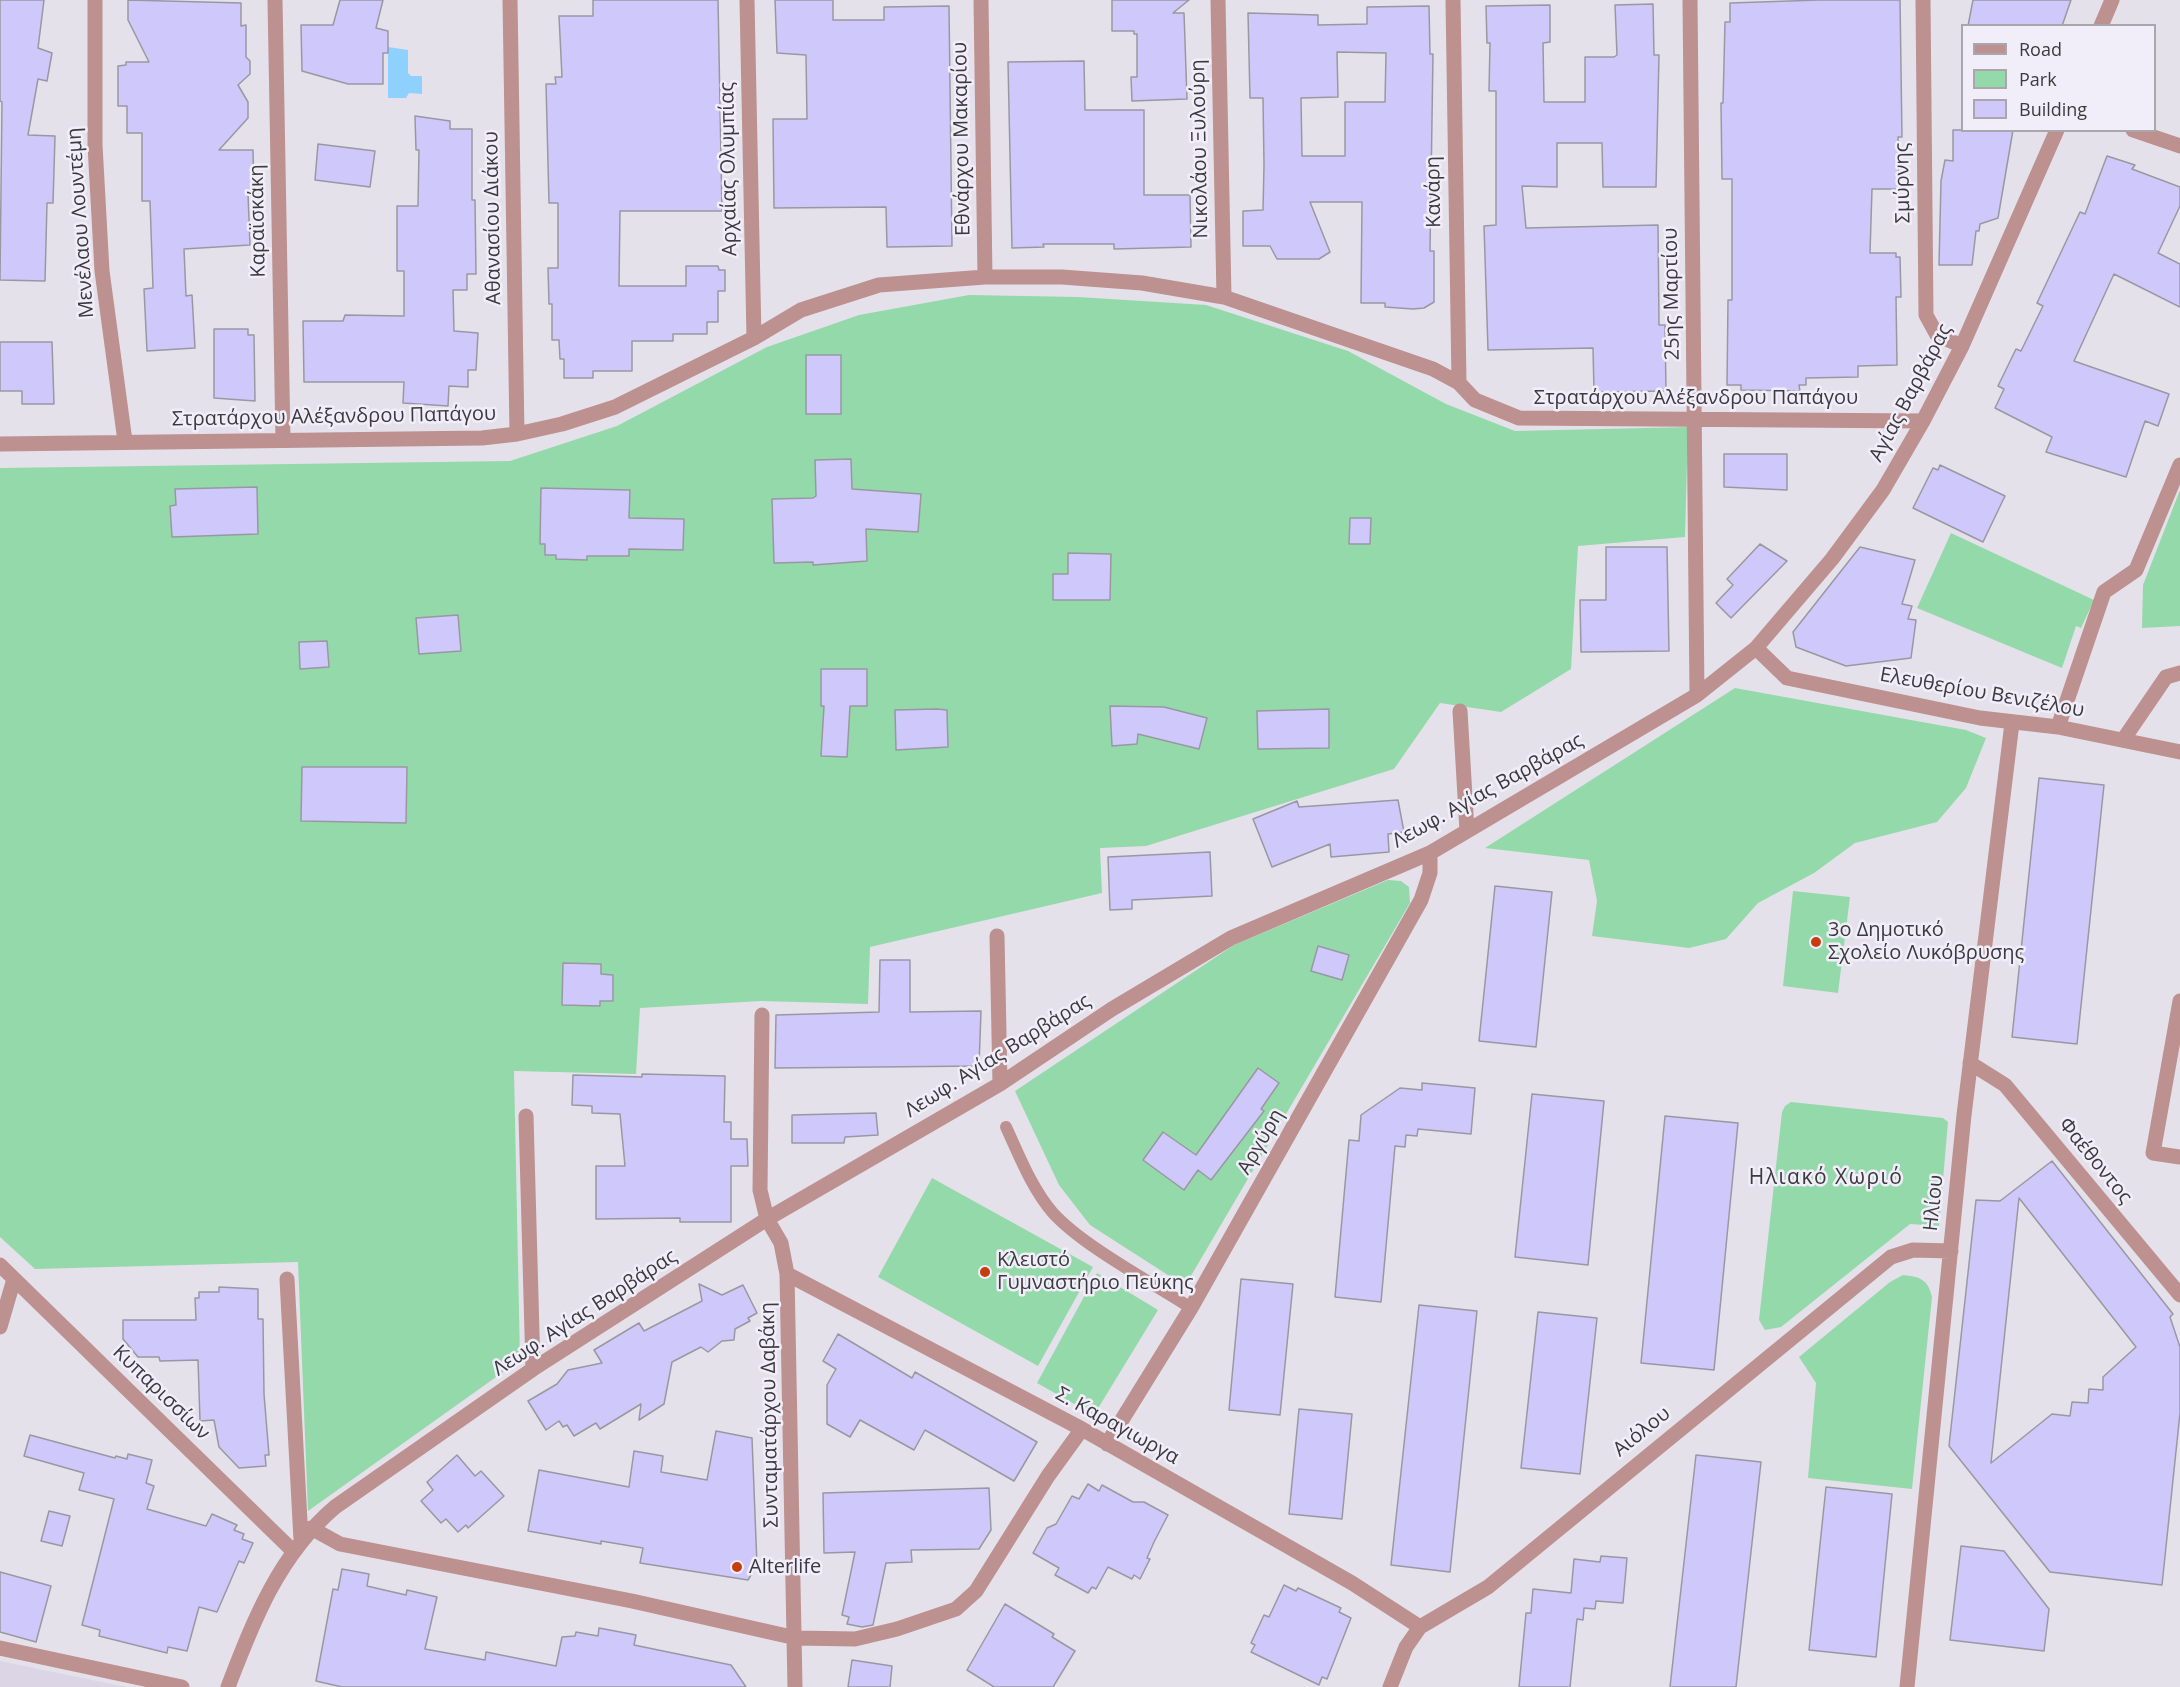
<!DOCTYPE html>
<html>
<head>
<meta charset="utf-8">
<style>
  body { margin:0 }
  #map { position:relative; width:2180px; height:1687px; overflow:hidden; background:#e5e1eb; font-family:"Open Sans",sans-serif }
  canvas { display:block }
  .legend { position:absolute; left:1961px; top:24px; width:195px; height:108px; box-sizing:border-box; background:#f2eef9; border:2px solid #a9a6ae; margin:0; padding:8px 10px; list-style:none; font-size:18px; color:#3b3a3e }
  .legend li { display:flex; align-items:center; gap:12px; height:30px }
  .legend b { width:30px; border:2px solid #a9a6ae }
</style>
</head>
<body>
<div id="map">
<canvas width="2180" height="1687"></canvas>
<ul class="legend">
<li><b style="height:8px;background:#bc918f"></b>Road</li>
<li><b style="height:16px;background:#94d9aa"></b>Park</li>
<li><b style="height:16px;background:#cfc8fb"></b>Building</li>
</ul>
</div>
<script>
const ctx = document.querySelector('canvas').getContext('2d');
ctx.lineJoin = 'round';
function fillPath(path, color) { ctx.fillStyle = color; ctx.fill(path, 'evenodd'); }
function strokePath(path, color, width, dash) { ctx.strokeStyle = color; ctx.lineWidth = width; ctx.lineCap = dash ? 'butt' : 'round'; ctx.setLineDash(dash || []); ctx.stroke(path); }
function write(font, color, halo, rows, align = 'center') {
  ctx.font = font + ' "Open Sans",sans-serif'; ctx.lineWidth = 5; ctx.setLineDash([]); ctx.textBaseline = 'middle'; ctx.strokeStyle = halo; ctx.fillStyle = color; for (const [text, x, y, turn = 0] of rows) {
    ctx.save(); ctx.translate(x, y); ctx.rotate((+turn || 0) * Math.PI / 180); ctx.textAlign = isNaN(turn) ? turn : align; if (halo) ctx.strokeText(text, 0, 0); ctx.fillText(text, 0, 0); ctx.restore();
  }
}
const built = new Path2D(`
  M0 1661 126 1687H0Z`);
const green = new Path2D(`
  M969 295 1078 297 1206 305 1348 351 1446 404 1515 431 1688 427 1685 537 1578 546 1571 669 1501 712 1440 703 1394 769 1146 846 1100 848 1102 893 870 947 868 1004 761 1001 640 1008 636 1074 514 1071 520 1360 308 1511 298 1262 35 1269 0 1237V468L510 461 617 426 767 347 859 315Z
  M2180 490V626L2142 628 2143 585Z
  M1951 533 2094 600 2081 628 2076 626 2062 668 1917 608Z
  M1735 688 1966 730 1986 738 1966 788 1937 822 1855 843 1814 873 1758 903 1726 939 1689 948 1592 936 1597 901 1589 860 1485 848Z
  M1388 880 1401 881 1409 887 1410 903 1185 1286 1090 1225 1059 1185 1015 1091 1234 945Z
  M1793 891 1850 897 1838 993 1783 986Z
  M1791 1102 1943 1118 1948 1122 1939 1226 1910 1224 1781 1327 1765 1330 1759 1320 1782 1112 1785 1106Z
  M932 1178 1093 1267 1038 1366 878 1277Z
  M1097 1273 1158 1310 1094 1415 1037 1383Z
  M1903 1275C1920 1277 1928 1279 1932 1297L1912 1489 1808 1478 1816 1383 1799 1357 1890 1282Z`);
const water = new Path2D(`
  M388 47 408 50V73L411 76H422V94L409 93 406 98H388Z`);
const building = new Path2D(`
  M0 0H44L38 48 52 53 47 81 38 79 28 135 55 136 53 203H47L45 281 0 280 2 102 0 101Z
  M128 0 241 3V26L246 25V57L250 61V74L238 85 248 102V118L219 150H253L254 194H248L250 245 184 249 186 296 192 295 195 348 147 351 144 289 153 288 150 201H142V133H127V106H118V66L126 65V62H149L128 20Z
  M340 0H383L376 28 388 31V53H383V84H348L302 71 301 25H333Z
  M593 0H718L722 211H620L619 286H686V266H718L719 270H725V291H718V322H707V334H673V341H632V371H593V378H564V359H560L559 340H552V304H549L548 268H558V203H549L546 84H556L555 77H562L559 16H593Z
  M775 0H833V20H884V7L949 6 952 246 887 247 886 207 774 208 773 119H807L806 55 777 53Z
  M1112 0H1189L1173 13H1184L1187 99 1132 101 1131 77H1137V34H1134V31H1112Z
  M1819 0H1900L1902 137H1898L1899 189H1872L1870 253H1896V257H1900L1901 297H1896L1897 365 1858 366V377L1806 378V385H1799L1800 391 1741 390V385H1727L1728 300H1732V179H1722L1721 103H1723L1725 22H1730V3Z
  M1973 0H2071L2062 26H1968Z
  M1653 4 1654 55H1659L1656 187H1603L1602 143H1557V187L1522 186 1526 228 1658 225 1659 325H1665L1666 391 1594 392 1593 348 1488 350 1484 226 1496 225V91H1489L1490 43H1487L1486 6 1550 5V42L1543 43 1544 102H1585V57H1614L1617 55 1615 5Z
  M1429 6 1430 54H1433L1430 251H1434V302L1424 308 1413 309 1385 307V303H1361L1362 202H1310L1330 252 1319 259H1277L1270 246H1243V211L1263 210 1264 165 1263 98H1250L1248 13 1318 15V25L1367 24V7ZM1337 52 1386 53 1385 102H1345V156H1302L1301 98 1338 97Z
  M1084 61 1085 110H1144V195H1190L1191 247 1114 249V244H1043L1044 247 1012 248 1008 62Z
  M415 116 450 121V129H472V200H475L476 274H467V290H453L454 331 478 333 476 370H468V387L449 386 448 406 403 403 404 382H304L303 321H343L345 315 404 316V271H397V206H418L419 150H416Z
  M1953 130H2013L1998 218 1980 224 1979 231H1976L1972 265H1939L1941 181 1945 160 1953 161Z
  M318 144 375 151 370 187 315 180Z
  M2107 156 2135 165 2132 169 2180 187V206L2158 253 2180 264V307L2114 274 2074 361 2169 394 2158 426 2145 421 2126 477 2046 452 2052 437 1995 408 2004 389 1998 386 2016 349 2021 351 2043 306 2037 303 2080 212 2085 214Z
  M214 329H248V335H254L255 401 214 398Z
  M0 342H52L54 404H22V391H0Z
  M806 355H841V414H806Z
  M1724 454H1787V490L1724 487Z
  M851 459 852 489 921 494 918 532 866 529 867 561 813 565V562L774 563 772 499 813 498 816 496 815 460Z
  M1940 465 2005 496 1983 542 1913 508 1933 468 1938 470Z
  M257 487 258 534 172 537 170 506 176 505 175 489Z
  M541 488 630 490 629 518 684 519 683 550 629 549V556H587V560L556 559V555H545V544H540Z
  M1350 518H1371L1370 544H1349Z
  M1760 544 1787 561 1731 618 1716 603 1733 585 1727 579Z
  M1606 547H1667L1669 651 1581 652 1580 600H1606Z
  M1860 547 1915 560 1902 604 1912 606 1908 619 1916 620 1911 658 1846 666 1796 647 1793 632Z
  M1068 553 1111 554 1110 600H1053V574H1068Z
  M458 615 461 651 419 654 416 618Z
  M327 641 329 667 300 669 299 642Z
  M821 669H867V706H850L847 757 821 756 824 706H821Z
  M1110 706 1164 707 1207 718 1199 749 1138 734 1137 744 1112 746Z
  M937 709 947 710 948 747 896 750 895 710Z
  M1329 709V748L1258 749 1257 711Z
  M302 767H407L406 823 301 821Z
  M2039 778 2104 785 2077 1044 2012 1037Z
  M1398 800 1404 832 1388 834 1389 852 1331 857 1330 844 1272 867 1253 819 1297 801 1299 807Z
  M1210 852 1212 896 1132 900V909L1110 910 1108 857Z
  M1495 886 1552 892 1536 1047 1479 1041Z
  M1318 946 1349 955 1342 980 1311 971Z
  M880 960H910V1012L981 1011 979 1066 775 1068 776 1015 879 1012Z
  M563 963 601 964V974L613 975V1001H600V1006L562 1005Z
  M1258 1068 1279 1083 1261 1109 1264 1111 1211 1180 1198 1170 1184 1190 1143 1160 1163 1132 1196 1155Z
  M642 1074 725 1076 724 1122H731V1139H747L748 1166H731V1222H680V1218L596 1219V1166H625L620 1114 592 1113V1106L572 1105 573 1075 642 1077Z
  M1422 1083 1475 1088 1471 1134 1418 1129 1417 1136 1406 1135 1405 1147 1395 1146 1381 1302 1335 1297 1349 1140 1359 1141 1361 1115 1400 1088 1422 1090Z
  M1532 1094 1604 1101 1588 1265 1515 1257Z
  M876 1113 878 1135 845 1137 844 1143H792V1115Z
  M1665 1116 1738 1123 1714 1370 1641 1363Z
  M2052 1161 2173 1314 2170 1317 2180 1347V1413L2162 1585 2050 1572 1949 1446 1976 1200 2000 1201ZM2019 1198 2136 1347 2103 1377V1390L2089 1389 2088 1403 2072 1402 2070 1416 2052 1414 1991 1463Z
  M1241 1279 1293 1284 1280 1415 1229 1410Z
  M699 1284 722 1295 743 1285 757 1313 748 1318 750 1321 735 1329 734 1340 722 1341 708 1352 701 1347 672 1362 664 1404 639 1420 641 1404 600 1429 596 1423 574 1436 567 1425 563 1427 559 1421 546 1430 528 1401 557 1384 568 1370 602 1363 594 1350 639 1323 644 1331 702 1301Z
  M219 1287 258 1289V1319H263L264 1394 269 1455H265L266 1466 239 1468 219 1447 214 1420 200 1421 198 1360 160 1361 159 1357H138L123 1339V1320H196L195 1298H199V1292H219Z
  M1419 1305 1477 1311 1450 1572 1391 1565Z
  M1538 1312 1597 1318 1580 1474 1521 1468Z
  M838 1334 912 1378 915 1372 1037 1442 1014 1481 925 1430 914 1450 860 1420 850 1437 827 1424V1385L836 1369 823 1361Z
  M1299 1409 1352 1414 1342 1519 1289 1514Z
  M716 1431 752 1438 757 1565 748 1580 640 1563 643 1548 601 1541V1544L528 1531 539 1470 629 1487 634 1451 663 1456 661 1472 707 1480Z
  M30 1435 115 1458 116 1456 127 1459 128 1454 152 1460 146 1483 154 1486 147 1509 206 1526 212 1514 237 1525 234 1530 244 1534 242 1539 253 1543 244 1563 239 1561 217 1612 199 1607 187 1651 168 1647 167 1653 99 1636 100 1630 82 1625 114 1499 79 1490 84 1473 24 1456Z
  M457 1455 475 1476 481 1471 504 1496 468 1528 466 1525 458 1532 446 1519 441 1523 421 1501 433 1490 427 1482Z
  M1696 1455 1761 1462 1736 1687H1670Z
  M1088 1484 1099 1491 1102 1485 1133 1502H1144L1168 1515 1154 1542 1147 1558 1150 1559 1140 1579 1134 1575 1132 1579 1108 1567 1096 1589 1092 1587 1088 1593 1055 1575 1059 1568 1033 1553 1047 1528 1056 1524 1072 1496 1079 1499Z
  M1826 1487 1892 1494 1876 1657 1809 1650Z
  M989 1488 991 1530 979 1549 911 1550 912 1562 886 1563 873 1625 862 1627 847 1624 849 1617 842 1615 855 1552 824 1553 823 1493Z
  M49 1511 70 1516 62 1546 41 1541Z
  M1961 1546 2004 1551 2049 1609 2044 1651 1950 1640Z
  M1601 1556 1627 1558 1623 1603 1596 1601 1595 1609 1584 1608 1583 1620 1577 1619 1570 1687H1519L1526 1613H1531L1533 1589 1571 1593 1574 1559 1600 1562Z
  M342 1569 369 1574 367 1586 406 1595 407 1590 437 1597 425 1649 485 1660 486 1652 556 1666 562 1637 575 1636 576 1632 598 1636 599 1628 636 1635 634 1645 731 1665 746 1687H342L316 1681 333 1589 338 1590Z
  M0 1572 51 1586 36 1642 0 1632Z
  M1284 1585 1296 1591 1298 1588 1341 1608 1339 1612 1351 1618 1327 1679 1322 1677 1319 1685 1251 1652 1255 1645 1251 1643 1264 1615 1269 1617Z
  M1005 1604 1054 1634 1052 1637 1075 1651 1053 1687H994L967 1670Z
  M852 1660 892 1666 890 1687H848Z`);
const lane = new Path2D(`
  M1006 1127C1019 1155 1032 1189 1053 1213 1083 1246 1151 1282 1191 1308`);
const street = new Path2D(`
  M95 0V145L102 271 125 441
  M275 0 283 440
  M510 0 517 434
  M747 0 754 338
  M981 0 985 277
  M1218 0 1224 297
  M1453 0 1459 383
  M1690 0 1697 695
  M1923 0 1926 315 1937 335 1962 346
  M2101 26 2112 0
  M2133 130 2180 146
  M0 444 482 438 517 434 562 424 615 407 754 338 801 310 879 285 985 277H1062L1142 283 1224 297 1433 369 1459 383 1475 400 1519 418 1923 421
  M1756 648 1787 678 1980 718 2058 727 2180 752
  M1460 711 1467 831
  M2058 727 2104 592 2136 570 2180 465
  M2123 740 2166 677 2180 673
  M997 936 1000 1084
  M2180 1001 2153 1153 2180 1157
  M762 1015 760 1190 767 1219 781 1243 787 1274 795 1687
  M1970 1063 2005 1085 2180 1295
  M526 1116 533 1369
  M0 1265 293 1551
  M787 1274 1082 1429 1352 1583 1420 1627
  M287 1279 301 1540
  M0 1327 14 1279
  M1107 1444 1191 1308 1421 900 1430 873V853
  M311 1528 340 1544 632 1601 796 1638 855 1639 897 1629 956 1609 976 1591 1048 1476 1082 1429
  M0 1648 182 1687
  M228 1687C254 1619 279 1555 335 1507L533 1369 767 1219 1000 1084 1112 1009 1231 938 1430 853 1697 695 1756 648 1832 559 1883 490 1923 421 1962 346 2057 130
  M1390 1687 1406 1647 1420 1627 1488 1587 1891 1257 1913 1250 1951 1251
  M1907 1687 1964 1115 2012 723`);
const markers = [
  [1816,942,6,"#c63e0f"],
  [985,1272,6,"#c63e0f"],
  [737,1567,6,"#c63e0f"]
];
const streetNames = [
  ["Εθνάρχου Μακαρίου",962,139,-91],
  ["Νικολάου Ξυλούρη",1200,149,-91],
  ["Αρχαίας Ολυμπίας",729,169,-91],
  ["Σμύρνης",1903,183,-91],
  ["Κανάρη",1434,192,-91],
  ["Αθανασίου Διάκου",493,218,-91],
  ["Καραϊσκάκη",258,221,-91],
  ["Μενέλαου Λουντέμη",81,223,-94],
  ["25ης Μαρτίου",1672,294,-91],
  ["Αγίας Βαρβάρας",1911,393,-62],
  ["Στρατάρχου Αλέξανδρου Παπάγου",1696,398],
  ["Στρατάρχου Αλέξανδρου Παπάγου",334,417,-1],
  ["Ελευθερίου Βενιζέλου",1982,693,10],
  ["Λεωφ. Αγίας Βαρβάρας",1488,791,-29],
  ["Λεωφ. Αγίας Βαρβάρας",998,1056,-32],
  ["Αργύρη",1261,1142,-60],
  ["Φαέθοντος",2095,1161,51],
  ["Ηλίου",1934,1203,-84],
  ["Λεωφ. Αγίας Βαρβάρας",585,1313,-33],
  ["Κυπαρισσίων",161,1393,44],
  ["Συνταματάρχου Δαβάκη",770,1415,-91],
  ["Σ. Καραγιωργα",1117,1426,29],
  ["Αιόλου",1642,1432,-39]
];
const poiNames = [
  ["3ο Δημοτικό",1828,930],
  ["Σχολείο Λυκόβρυσης",1828,953],
  ["Κλειστό",997,1260],
  ["Γυμναστήριο Πεύκης",997,1283],
  ["Alterlife",749,1567]
];
const neighbourhoodNames = [
  ["Ηλιακό Χωριό",1826,1178]
];
fillPath(built, '#dbd5e6');
fillPath(green, '#94d9aa');
fillPath(water, '#8ed1ff');
fillPath(building, '#cfc8fb');
strokePath(building, '#9998a2', 1.5);
strokePath(lane, '#bc918f', 12);
strokePath(street, '#bc918f', 15);
for (const [x, y, r, color] of markers) { const dot = new Path2D(); dot.arc(x, y, r, 0, 2 * Math.PI); ctx.fillStyle = color; ctx.fill(dot); strokePath(dot, '#f2eef9', 2); }
write('20px', '#3b3a3e', '#f2eef9', streetNames);
write('20px', '#3b3a3e', '#f2eef9', poiNames, 'left');
ctx.letterSpacing = '1.5px';
write('21px', '#3b3a3e', '#f2eef9', neighbourhoodNames);
ctx.letterSpacing = '0px';
</script>
</body>
</html>
